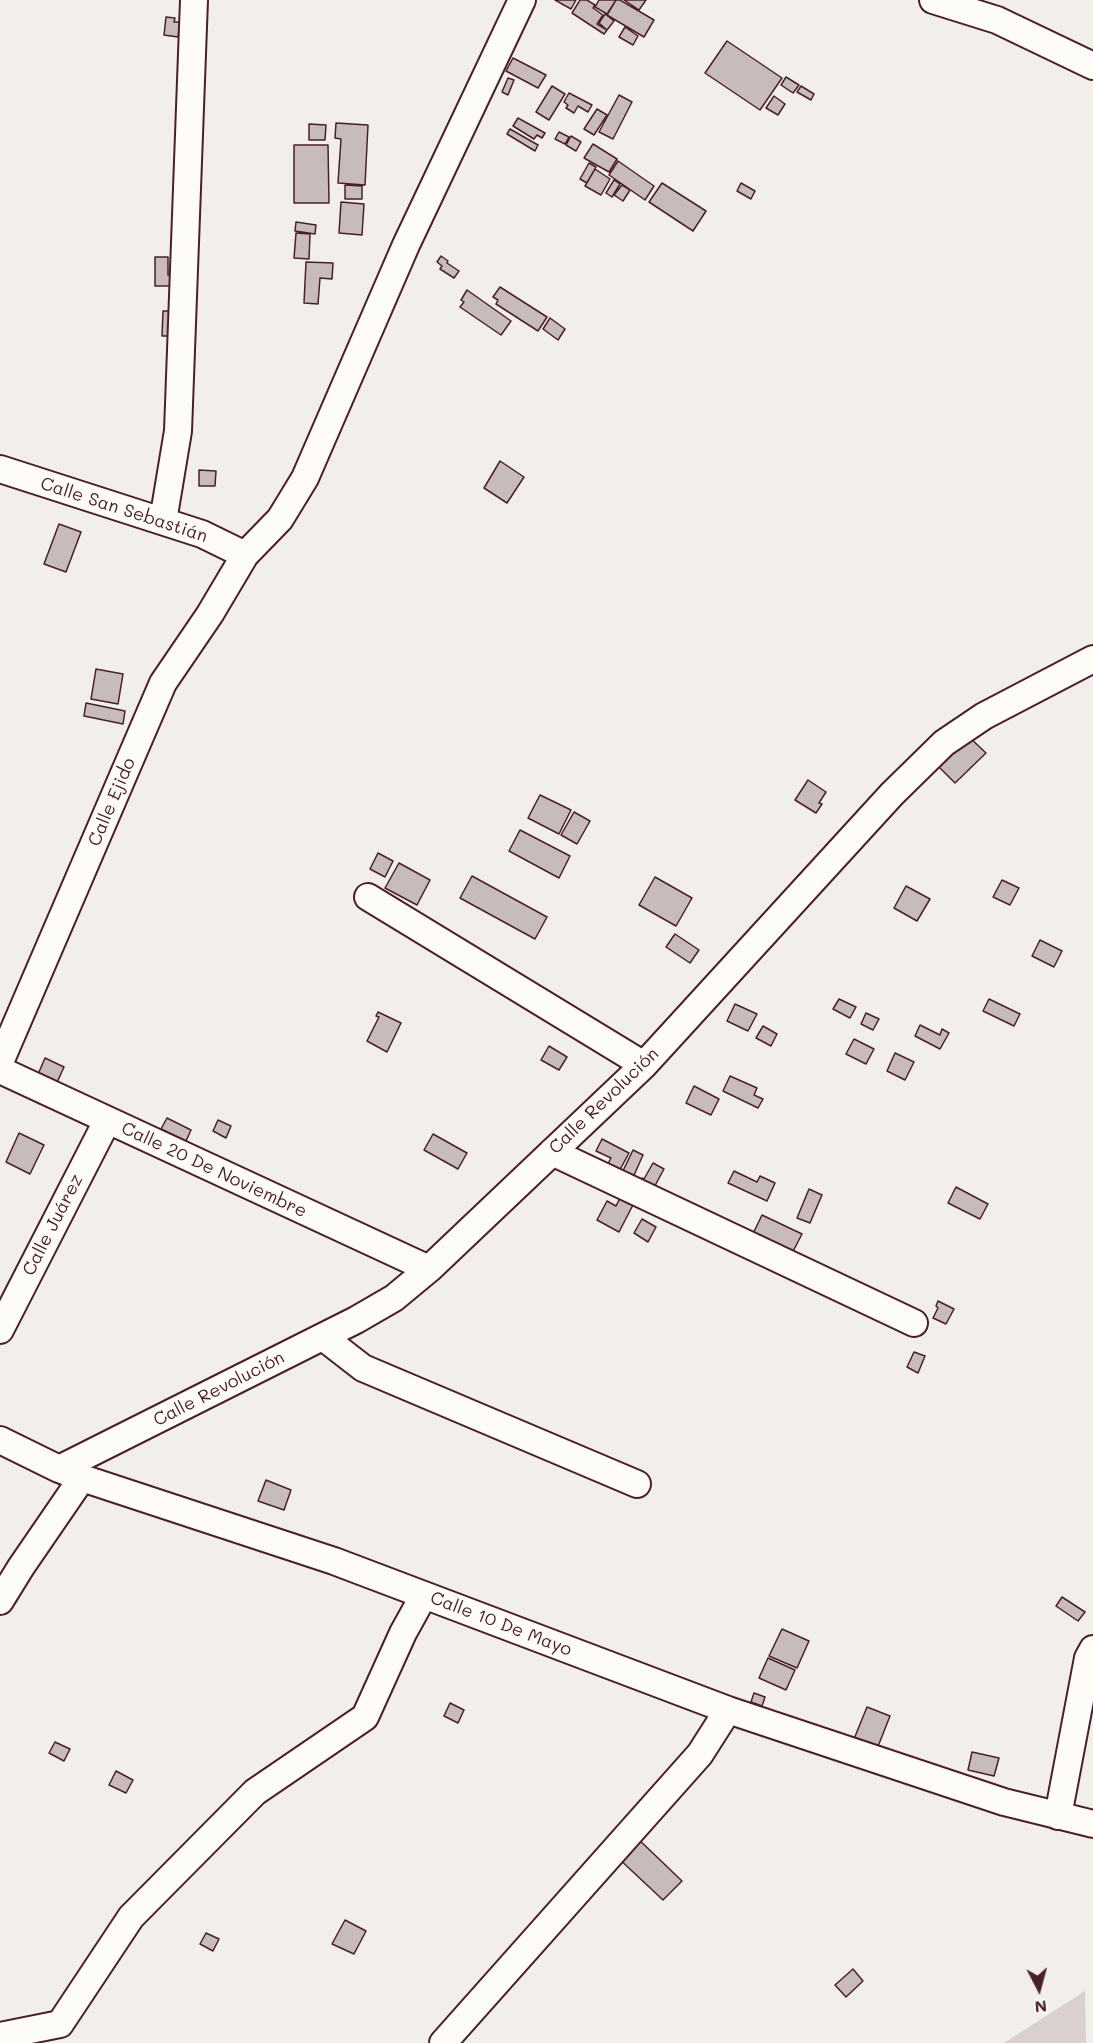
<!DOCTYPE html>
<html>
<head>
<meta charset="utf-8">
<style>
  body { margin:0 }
  #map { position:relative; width:1093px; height:2043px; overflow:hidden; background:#f2efeb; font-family:Mali,sans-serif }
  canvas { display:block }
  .north { position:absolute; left:1009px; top:1959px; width:60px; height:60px; -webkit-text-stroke:4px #fdfcf7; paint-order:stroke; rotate:174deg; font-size:16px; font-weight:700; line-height:24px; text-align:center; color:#4a1f2b }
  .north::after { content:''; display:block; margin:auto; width:21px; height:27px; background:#4a1f2b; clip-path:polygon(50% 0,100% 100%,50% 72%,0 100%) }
</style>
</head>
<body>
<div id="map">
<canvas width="1093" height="2043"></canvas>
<div class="north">N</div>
</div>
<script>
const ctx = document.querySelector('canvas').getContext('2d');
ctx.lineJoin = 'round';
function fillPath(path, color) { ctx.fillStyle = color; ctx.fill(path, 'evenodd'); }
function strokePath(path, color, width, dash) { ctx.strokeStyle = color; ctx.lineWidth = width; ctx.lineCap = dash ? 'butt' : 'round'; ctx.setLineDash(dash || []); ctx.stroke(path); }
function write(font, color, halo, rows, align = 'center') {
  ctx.font = font + ' Mali,sans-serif'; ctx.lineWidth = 4.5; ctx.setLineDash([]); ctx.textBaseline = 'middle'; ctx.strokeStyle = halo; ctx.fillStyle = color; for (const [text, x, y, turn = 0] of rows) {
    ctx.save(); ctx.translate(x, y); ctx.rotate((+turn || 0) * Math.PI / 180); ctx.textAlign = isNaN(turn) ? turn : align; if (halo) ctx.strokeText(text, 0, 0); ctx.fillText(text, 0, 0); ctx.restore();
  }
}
const green = new Path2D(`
  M1085 1991 1086 2043H1004Z`);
const building = new Path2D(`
  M555 0H576L571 9Z
  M580 0H587L595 5 593 8 603 15 597 24 607 30 604 34 572 13Z
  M599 0H616L607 14 595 7Z
  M616 0H620L654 20 644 37 607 15Z
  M624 0H646L639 10Z
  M605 14 614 21 607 30 599 23Z
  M166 17 175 18 174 22H180L178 37 164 35Z
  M625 27 638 36 633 45 619 37Z
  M727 41 782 78 760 110 705 73Z
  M513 58 546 75 538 88 506 71Z
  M786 77 799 85 793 93 781 85Z
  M508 78 514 80 508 95 502 92Z
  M552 86 565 94 549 120 536 112Z
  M801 86 814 94 811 100 797 92Z
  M569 93 592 105 588 112 578 106 574 113 566 108 568 105 564 102Z
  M619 95 632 102 613 139 599 132Z
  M774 96 785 104 778 115 766 108Z
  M597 109 607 115 594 135 584 129Z
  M518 118 545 133 542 138 537 135 534 139 513 126Z
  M336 123 368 125 365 185 338 183 341 139 335 138Z
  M309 124 326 125 325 140H309Z
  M510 129 538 145 535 151 507 134Z
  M559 132 569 137 565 144 555 139Z
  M571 136 581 142 576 151 566 145Z
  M593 144 617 159 609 172 584 158Z
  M294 145H328L329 203H294Z
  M618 161 654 186 645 200 609 175Z
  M589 163 596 167 587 183 580 179Z
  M595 169 610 179 601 195 585 186Z
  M614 180 620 184 612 197 606 193Z
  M662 183 706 211 693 231 649 202Z
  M741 183 755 191 751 199 737 191Z
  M345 185 362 186V199H345Z
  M622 185 630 190 623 201 614 195Z
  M341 202 364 204 362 235 339 233Z
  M296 222 316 225 315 234 295 231Z
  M296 233 310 234 309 259 294 258Z
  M441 256 448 261 447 263 459 271 454 278 440 269 442 266 437 262Z
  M155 257H168V275H176L175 286H155Z
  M306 262 333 263 332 279 320 278 318 304 304 303Z
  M500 287 547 317 538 331 496 304 498 300 493 297Z
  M467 290 511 321 501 335 460 307 464 302 461 300Z
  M163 311H174L173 336H162Z
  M550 318 565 329 558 340 543 329Z
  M500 461 524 477 507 503 484 488Z
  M199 470 216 471 215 486H199Z
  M59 524 81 532 66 572 44 564Z
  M96 669 123 674 118 704 91 699Z
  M86 703 125 711 123 724 84 716Z
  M967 735 986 753 955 783 937 765Z
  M808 780 826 792 819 803 822 804 816 813 795 800Z
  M540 795 571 810 559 834 528 818Z
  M574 812 590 821 577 844 561 835Z
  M520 830 570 856 559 878 509 851Z
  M378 853 393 861 385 877 370 869Z
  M399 863 430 880 417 905 385 888Z
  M472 876 547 917 535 939 460 898Z
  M655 877 692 898 676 926 639 905Z
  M1002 880 1019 888 1010 905 993 897Z
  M906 886 930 899 917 921 894 908Z
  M675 934 699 950 690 963 666 947Z
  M1040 940 1062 951 1054 967 1032 956Z
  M839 999 856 1007 850 1018 833 1009Z
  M989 999 1020 1014 1014 1026 983 1011Z
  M735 1004 757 1014 748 1031 727 1021Z
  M378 1012 401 1023 387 1052 367 1041 379 1017 376 1016Z
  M866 1013 879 1019 873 1030 861 1024Z
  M920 1025 940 1035 942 1029 949 1033 940 1049 915 1036Z
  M763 1026 777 1034 771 1046 756 1038Z
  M854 1039 874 1049 866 1064 846 1054Z
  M549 1046 567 1057 559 1070 541 1060Z
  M895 1053 914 1062 905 1080 887 1071Z
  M45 1058 64 1067 55 1087 36 1079Z
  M730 1076 757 1088 754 1095 763 1099 758 1108 723 1091Z
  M694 1086 719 1099 711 1115 686 1103Z
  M167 1118 191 1130 186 1141 161 1129Z
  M218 1120 231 1126 226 1138 213 1131Z
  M19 1133 44 1145 30 1174 6 1162Z
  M433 1134 467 1153 458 1169 424 1150Z
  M602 1139 629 1153 616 1177 604 1171 611 1158 596 1151Z
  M633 1150 643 1155 631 1182 620 1177Z
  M653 1163 664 1169 651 1193 638 1187 642 1178 644 1179Z
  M734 1171 757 1182 760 1176 775 1183 767 1201 728 1183Z
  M956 1187 988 1204 980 1219 948 1203Z
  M809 1189 822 1195 810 1223 797 1218Z
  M621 1196 634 1203 619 1232 597 1220 607 1201 616 1206Z
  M762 1215 802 1234 788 1261 749 1242Z
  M642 1219 656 1227 648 1242 634 1233Z
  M938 1301 954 1309 946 1324 933 1318 938 1308 936 1306Z
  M914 1352 925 1356 918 1373 907 1367Z
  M266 1480 291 1490 284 1510 258 1501Z
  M1062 1597 1085 1612 1078 1621 1056 1606Z
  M782 1629 809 1641 797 1668 769 1656Z
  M768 1658 795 1670 786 1690 759 1678Z
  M754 1693 765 1697 762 1706 751 1702Z
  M450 1703 464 1710 458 1723 444 1716Z
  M867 1707 890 1716 877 1749 854 1739Z
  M55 1742 70 1749 64 1761 49 1753Z
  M972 1752 999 1758 994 1776 968 1770Z
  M116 1771 133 1780 126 1793 109 1785Z
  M635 1836 682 1881 663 1900 616 1856Z
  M345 1920 366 1931 354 1954 332 1944Z
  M206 1933 219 1939 213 1951 200 1944Z
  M853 1969 863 1981 846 1997 835 1985Z`);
const minor = new Path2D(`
  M933 0 997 20 1093 66
  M0 469 202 534 245 555
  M163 521 178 431 194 0
  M368 897 644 1065
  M0 1062 163 683 210 614 245 555 280 519 305 478 406 245 522 0
  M0 1070 429 1269
  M552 1152 914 1323
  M0 1330 107 1121
  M323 1337 363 1368 637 1484
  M0 1440 59 1469 82 1478 334 1561 728 1710 1004 1802 1093 1824
  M59 1469 356 1320 394 1298 429 1269 644 1065 892 794 944 743 984 716 1093 659
  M0 1601 21 1567 82 1478
  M1058 1816 1088 1658 1093 1649
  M0 2036 60 2024 131 1917 255 1792 365 1717 403 1633 424 1595
  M443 2043 700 1754 728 1710`);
const streetNames = [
  ["Calle San Sebastián",124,510,18],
  ["Calle Ejido",112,802,-67],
  ["Calle Revolución",604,1101,-44],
  ["Calle 20 De Noviembre",214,1170,25],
  ["Calle Juárez",53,1225,-63],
  ["Calle Revolución",219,1389,-27],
  ["Calle 10 De Mayo",501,1624,21]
];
fillPath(green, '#d9d0cf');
fillPath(building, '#c8bbbb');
strokePath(building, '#4a1f2b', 1.5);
strokePath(minor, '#4a1f2b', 30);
strokePath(minor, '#fdfcf7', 26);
write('18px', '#4a1f2b', '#fdfcf7', streetNames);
</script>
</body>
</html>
